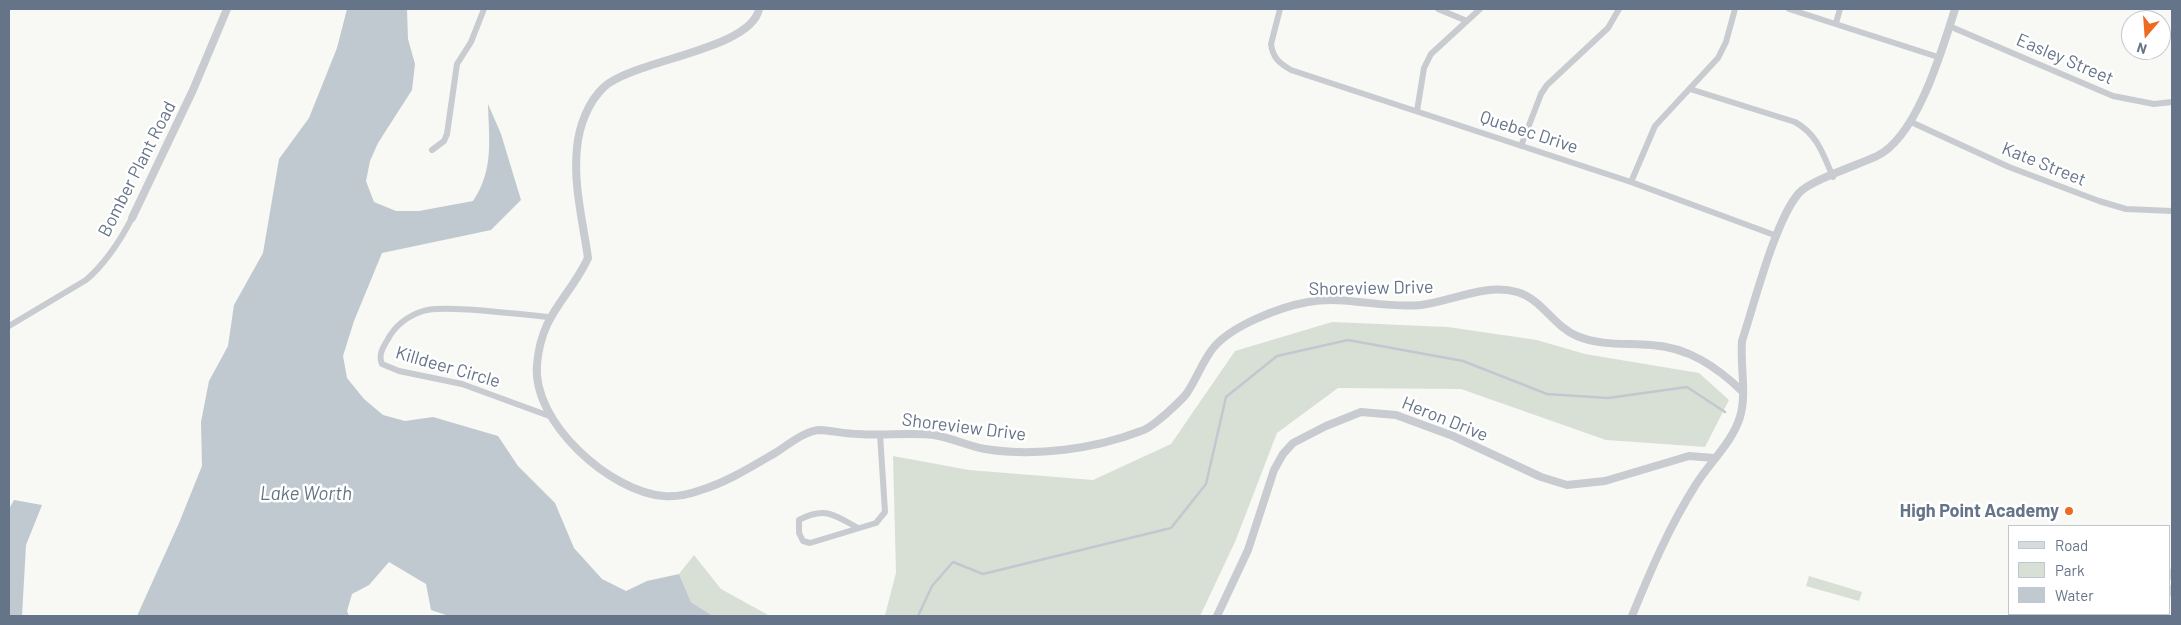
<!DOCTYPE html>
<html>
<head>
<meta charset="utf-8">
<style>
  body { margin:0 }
  #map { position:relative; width:2181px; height:625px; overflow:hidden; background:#f8f8f5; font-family:Barlow,sans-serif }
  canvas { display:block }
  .frame { position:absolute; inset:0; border:10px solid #657488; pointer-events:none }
  .legend { position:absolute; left:2008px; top:525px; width:162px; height:90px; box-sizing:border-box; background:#fff; border:1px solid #c1c7cf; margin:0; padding:6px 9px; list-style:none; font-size:15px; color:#657488 }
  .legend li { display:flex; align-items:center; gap:10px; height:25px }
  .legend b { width:25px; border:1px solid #c1c7cf }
  .north { position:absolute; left:2121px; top:10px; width:50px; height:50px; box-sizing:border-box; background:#fff; border:1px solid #c1c7cf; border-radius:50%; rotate:198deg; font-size:14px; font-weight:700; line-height:20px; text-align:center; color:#657488 }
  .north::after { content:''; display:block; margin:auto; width:18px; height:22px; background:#ed6a21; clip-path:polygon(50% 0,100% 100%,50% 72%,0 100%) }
</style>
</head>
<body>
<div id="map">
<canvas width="2181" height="625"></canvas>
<div class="frame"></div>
<ul class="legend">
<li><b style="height:6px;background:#d6dbe0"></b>Road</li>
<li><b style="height:14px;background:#d8e0d6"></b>Park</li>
<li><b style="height:14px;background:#bfc9cf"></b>Water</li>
</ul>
<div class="north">N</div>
</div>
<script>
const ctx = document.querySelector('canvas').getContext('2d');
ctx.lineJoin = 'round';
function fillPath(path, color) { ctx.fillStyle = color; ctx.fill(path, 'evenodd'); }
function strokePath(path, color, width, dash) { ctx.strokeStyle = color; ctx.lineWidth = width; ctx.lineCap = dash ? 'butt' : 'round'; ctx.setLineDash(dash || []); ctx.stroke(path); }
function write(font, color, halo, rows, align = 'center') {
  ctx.font = font + ' Barlow,sans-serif'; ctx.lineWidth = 5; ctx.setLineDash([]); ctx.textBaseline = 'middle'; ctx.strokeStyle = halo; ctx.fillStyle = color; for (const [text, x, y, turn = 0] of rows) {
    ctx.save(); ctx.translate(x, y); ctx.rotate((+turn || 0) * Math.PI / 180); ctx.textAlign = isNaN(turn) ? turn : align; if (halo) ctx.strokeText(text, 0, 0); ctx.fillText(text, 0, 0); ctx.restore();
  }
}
const green = new Path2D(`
  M1332 322 1448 327 1537 340 1585 354 1699 373 1729 400 1705 447 1606 440 1461 389 1338 388 1277 433 1235 542 1200 616H883L885 615 896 573 893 456 969 470 1093 480 1171 444 1235 351Z
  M694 555 721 589 770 616H713L691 602 679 574Z
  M1809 576 1862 592 1859 601 1806 586Z`);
const water = new Path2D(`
  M347 9H407L408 39 415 64 412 90 378 143 370 161 366 181 374 202 396 211H419L473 201C494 170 489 140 488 104L501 134 521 200 491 230 382 253 354 321 343 356 347 378 364 399 383 415 405 421 433 417 498 436 518 466 555 503 574 548 602 579 626 591 647 581 679 574 691 602 713 616H449L431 610 426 584 389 562 369 585 352 594 347 611 349 616H137L179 523 202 466 201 422 209 381 228 346 234 305 263 253 279 159 309 118 337 48Z
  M14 500 42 505 26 545 22 616H9V509Z`);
const stream = new Path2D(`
  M918 616 932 586 953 562 983 574 1171 528 1206 484 1226 397 1277 356 1348 340 1463 361 1547 394 1608 398 1687 387 1725 412`);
const minor = new Path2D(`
  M1280 9 1271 44C1273 58 1279 63 1291 70L1631 182 1777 236
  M1438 9 1467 21
  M1789 9 1938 57
  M1836 23 1840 9
  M1949 26 2113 96 2154 104 2172 102
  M1690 89 1795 122C1817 134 1823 154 1833 177
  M1417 111 1424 68 1431 54 1480 9
  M1911 122 2009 167 2099 201 2126 209 2172 211
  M1521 146 1541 94 1547 85 1608 28 1619 9
  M432 150 444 141 447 134 457 64 471 42 484 9
  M1631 182 1655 126 1718 58 1726 42 1735 9
  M549 317C524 315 442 304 423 311 408 316 395 326 388 339 383 347 378 355 382 364L399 371 462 384 552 417
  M9 326 86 280C106 263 120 241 132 218
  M858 528C834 515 825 506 799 520V533L803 541 810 543 876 523 885 512 880 434`);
const tertiary = new Path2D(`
  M759 9C751 50 633 60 604 87 588 102 579 126 577 148 573 184 583 222 588 258 569 299 541 313 537 365 532 422 610 492 664 496 675 497 690 494 701 490 727 482 751 467 775 453 788 445 805 430 821 430 834 431 846 434 859 434 884 436 909 432 934 435 952 438 968 446 985 449 1036 457 1094 449 1141 431 1151 428 1158 420 1166 414 1173 407 1181 401 1187 393 1197 378 1203 360 1214 347 1233 325 1280 307 1308 302 1345 295 1383 309 1421 305 1453 301 1485 283 1517 292 1542 299 1553 326 1577 336 1601 346 1626 343 1651 345 1688 347 1717 367 1743 392
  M132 218 193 90 227 9
  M1217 616 1248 550 1274 470 1283 454 1293 443 1326 426 1361 412 1396 415 1453 436 1541 477 1567 485 1605 481 1689 456 1714 458
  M1632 616C1650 572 1669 527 1695 486 1709 463 1732 443 1740 417 1747 393 1740 366 1742 341 1754 305 1775 220 1799 193 1811 180 1858 165 1877 156 1917 137 1942 50 1955 9`);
const secondary = new Path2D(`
  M2170 575 2172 573`);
const motorway = new Path2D(`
  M2170 591 2172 590
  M2110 616 2116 614`);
const markers = [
  [2069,511,5,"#ed6a21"]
];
const streetNames = [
  ["Easley Street",2065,59,23],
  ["Quebec Drive",1529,132,18],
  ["Kate Street",2044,164,22],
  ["Bomber Plant Road",137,169,-63],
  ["Shoreview Drive",1371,288,-1],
  ["Killdeer Circle",448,367,16],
  ["Heron Drive",1445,419,22],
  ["Shoreview Drive",964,427,7]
];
const poiNames = [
  ["High Point Academy",2059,511]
];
const waterNames = [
  ["Lake Worth",306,494]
];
fillPath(green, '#d8e0d6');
fillPath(water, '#bfc9cf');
strokePath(stream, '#bfc9cf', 2.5);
strokePath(minor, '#c8cbcf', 6);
strokePath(tertiary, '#c8cbcf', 8);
strokePath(secondary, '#d6dbe0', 9);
strokePath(motorway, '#d6dbe0', 11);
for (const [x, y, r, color] of markers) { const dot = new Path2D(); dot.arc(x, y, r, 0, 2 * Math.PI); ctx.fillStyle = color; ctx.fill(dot); strokePath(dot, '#fff', 2); }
write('18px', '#657488', '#fff', streetNames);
write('bold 18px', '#657488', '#fff', poiNames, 'right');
write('italic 19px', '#617683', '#fff', waterNames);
</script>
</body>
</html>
